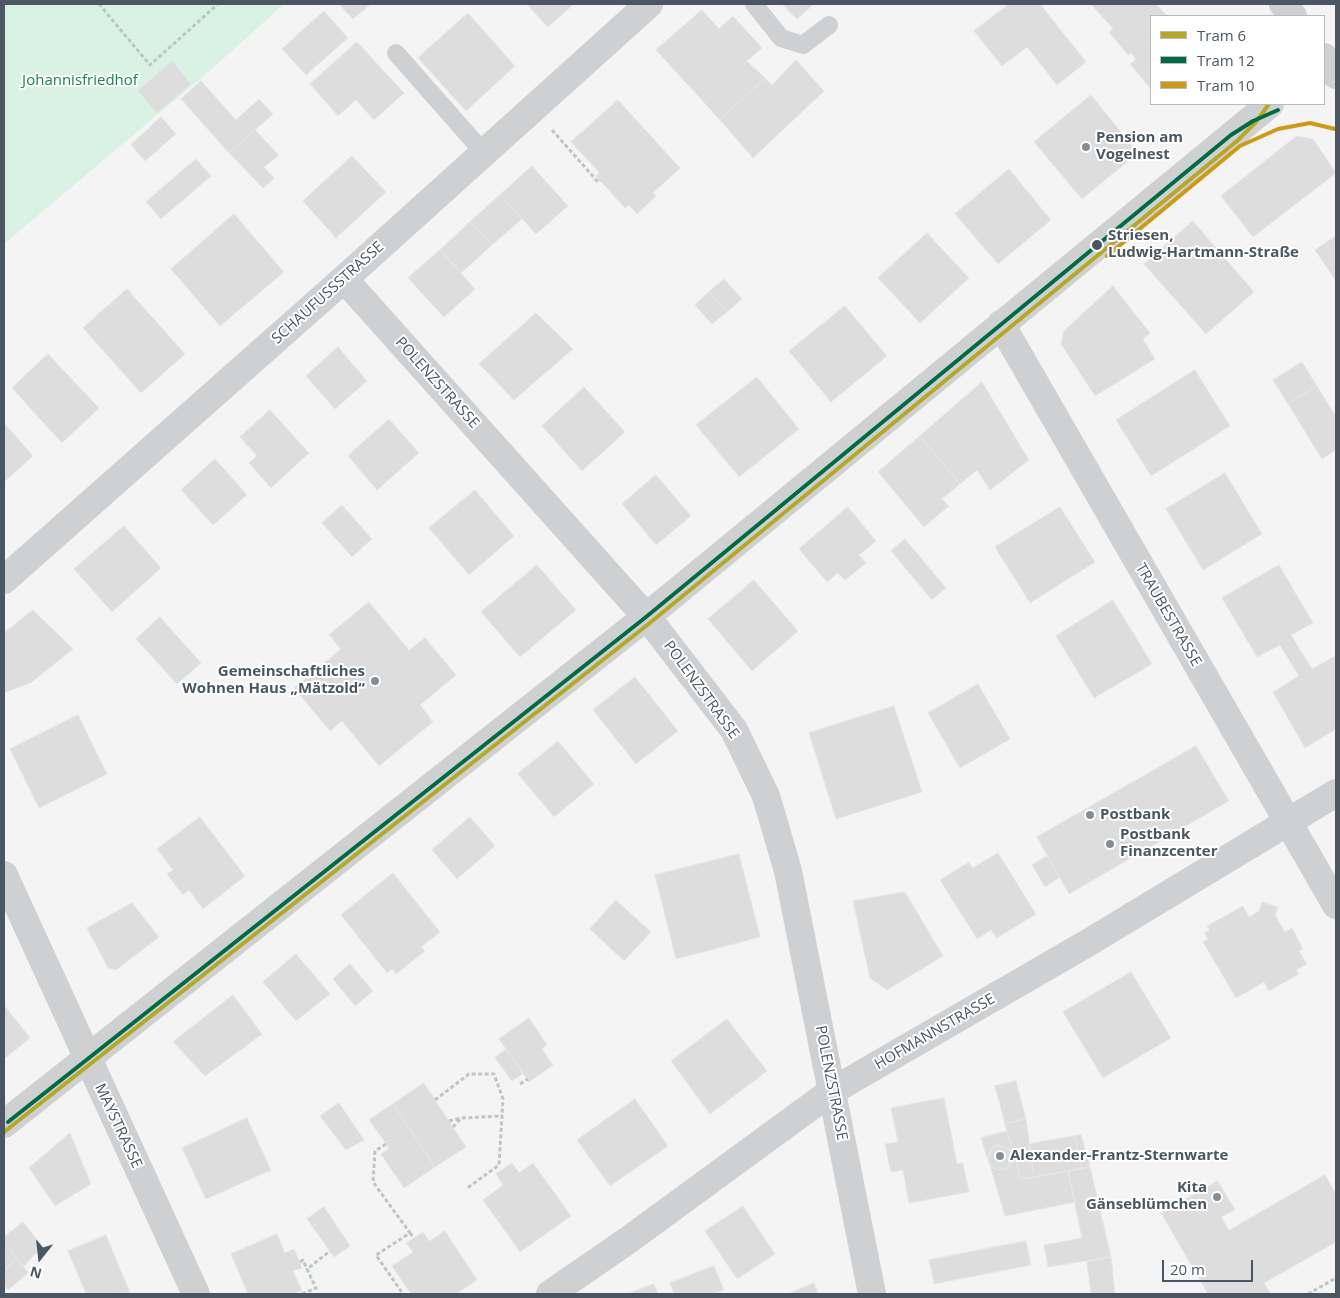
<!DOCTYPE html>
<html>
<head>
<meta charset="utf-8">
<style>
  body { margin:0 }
  #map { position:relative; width:1340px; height:1298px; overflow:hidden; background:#f4f4f4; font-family:"Open Sans",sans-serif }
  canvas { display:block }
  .frame { position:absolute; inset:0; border:5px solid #4a5661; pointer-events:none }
  .legend { position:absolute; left:1150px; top:15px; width:175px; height:90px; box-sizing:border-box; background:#fff; border:1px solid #b7bbc0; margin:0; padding:6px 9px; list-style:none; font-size:15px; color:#4a5661 }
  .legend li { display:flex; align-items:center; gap:10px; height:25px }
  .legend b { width:25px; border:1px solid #b7bbc0 }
  .north { position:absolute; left:15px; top:1233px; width:50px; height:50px; -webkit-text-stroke:4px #fff; paint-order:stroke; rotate:196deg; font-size:14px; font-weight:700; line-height:20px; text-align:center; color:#4a5661 }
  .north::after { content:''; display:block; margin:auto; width:18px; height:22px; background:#4a5661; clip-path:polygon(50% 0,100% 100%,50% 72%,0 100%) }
  .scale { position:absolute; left:1162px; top:1260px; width:91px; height:22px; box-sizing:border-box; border:2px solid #4a5661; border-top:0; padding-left:6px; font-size:15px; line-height:18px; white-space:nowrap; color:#4a5661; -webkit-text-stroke:4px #fff; paint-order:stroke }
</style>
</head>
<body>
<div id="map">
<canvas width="1340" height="1298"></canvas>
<div class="frame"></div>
<ul class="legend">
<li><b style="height:6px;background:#b7a727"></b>Tram 6</li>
<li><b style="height:6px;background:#006b42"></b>Tram 12</li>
<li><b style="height:6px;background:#cd9a18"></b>Tram 10</li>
</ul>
<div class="north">N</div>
<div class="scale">20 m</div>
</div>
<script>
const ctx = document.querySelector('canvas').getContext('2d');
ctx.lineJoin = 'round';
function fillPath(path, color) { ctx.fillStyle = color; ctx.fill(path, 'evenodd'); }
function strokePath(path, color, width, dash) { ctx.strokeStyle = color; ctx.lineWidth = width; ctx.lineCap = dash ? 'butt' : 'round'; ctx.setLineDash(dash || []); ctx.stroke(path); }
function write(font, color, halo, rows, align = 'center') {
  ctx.font = font + ' "Open Sans",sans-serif'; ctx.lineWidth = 4; ctx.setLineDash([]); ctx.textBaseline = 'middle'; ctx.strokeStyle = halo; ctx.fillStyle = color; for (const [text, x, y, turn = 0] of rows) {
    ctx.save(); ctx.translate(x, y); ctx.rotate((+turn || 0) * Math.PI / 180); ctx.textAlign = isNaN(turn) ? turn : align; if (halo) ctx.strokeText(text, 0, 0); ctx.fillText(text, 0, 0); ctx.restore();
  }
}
const green = new Path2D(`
  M4 4H284L214 67 4 244Z`);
const building = new Path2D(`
  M339 4H371L353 19Z
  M527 4H574L548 27Z
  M782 4H814L797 19Z
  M1009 4H1040L1086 62 1057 85 1027 47 1002 66 974 31Z
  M1091 4H1156L1167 16H1151V89L1130 64 1136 59 1131 53 1128 55 1109 32 1113 29Z
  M702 10 719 29 733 16 762 48 747 61 765 78 720 120 656 50Z
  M324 11 348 38 306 75 282 49Z
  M468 13 515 66 466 111 418 58Z
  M357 42 404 93 374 120 356 100 338 116 310 84Z
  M796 60 824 91 753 158 720 120 765 78 772 85Z
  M172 61 191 84 157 113 138 91Z
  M201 81 236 120 259 99 273 114 229 153 181 99Z
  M1091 95 1138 153 1082 199 1034 142Z
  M618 100 680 168 653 193 656 196 637 214 629 205 625 208 596 176 599 172 571 142Z
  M161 117 176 134 145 161 131 145Z
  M255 130 279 155 264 167 274 178 263 188 229 153Z
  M1297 136 1313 139 1336 173 1253 237 1221 196Z
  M352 156 386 192 336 238 303 201Z
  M196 159 211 176 161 219 146 202Z
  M532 166 568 206 536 234 500 195Z
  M1009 169 1051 220 998 264 955 214Z
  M500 195 522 219 492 245 470 222Z
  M234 214 284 272 220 326 171 269Z
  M1193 221 1254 292 1206 334 1144 264Z
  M470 222 492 245 461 273 440 250Z
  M927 233 969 278 920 323 878 278Z
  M1336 236V281L1315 250Z
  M440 250 475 289 444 317 408 278Z
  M724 279 742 299 727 312 709 292Z
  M1113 286 1150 333 1143 339 1155 359 1095 396 1061 344 1064 331Z
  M127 289 185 354 141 393 83 328Z
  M709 292 727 312 712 324 695 305Z
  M845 306 887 356 831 402 789 351Z
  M536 313 573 349 514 400 479 364Z
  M338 347 367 381 335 409 306 376Z
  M48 354 99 408 62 443 12 388Z
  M1302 362 1317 386 1288 404 1273 380Z
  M1195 370 1230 426 1151 476 1116 420Z
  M757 377 799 429 739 477 696 425Z
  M982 382 1029 460 990 490 977 470 960 484 920 436Z
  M1317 386 1336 417V450L1322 459 1288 404Z
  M584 387 625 432 582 471 542 426Z
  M270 410 309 453 271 488 249 463 257 456 240 437Z
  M389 419 419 453 377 490 348 456Z
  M4 423 33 456 4 482Z
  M920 436 960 484 942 499 949 506 924 527 878 472Z
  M215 459 247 495 213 525 181 490Z
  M1225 473 1262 534 1203 570 1166 509Z
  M656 475 691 516 656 545 622 504Z
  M475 490 514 536 469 575 429 528Z
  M342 505 372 539 352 557 322 523Z
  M848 507 876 541 859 555 866 563 845 580 838 573 827 582 799 549Z
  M1060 507 1095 562 1030 603 995 547Z
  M124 526 161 568 112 612 74 569Z
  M905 539 946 588 932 600 891 551Z
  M537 565 576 610 520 657 481 612Z
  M1279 565 1313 623 1291 635 1312 669 1335 656 1336 657V729L1305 748 1273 692 1299 676 1280 645 1257 657 1222 598Z
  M754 580 798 631 752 671 708 619Z
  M1113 600 1152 664 1094 698 1056 636Z
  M369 602 409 650 425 638 456 675 420 705 433 722 379 766 342 721 330 731 294 688 341 649 329 635Z
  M33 610 73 649 32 682 4 693V633Z
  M160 617 201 663 177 684 136 639Z
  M635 677 678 731 636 764 593 710Z
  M978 684 1010 739 960 768 928 713Z
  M894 706 922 792 836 819 809 733Z
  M78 715 107 774 39 808 10 749Z
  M558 741 594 784 554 817 518 774Z
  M1196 746 1229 801 1069 894 1037 837Z
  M200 817 245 876 203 909 189 890 183 895 167 874 173 870 157 849Z
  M470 817 495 846 457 879 432 850Z
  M998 853 1036 914 997 938 991 930 977 939 940 880 969 862 972 868Z
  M739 854 760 937 676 959 655 875Z
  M1047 856 1060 877 1045 887 1032 865Z
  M393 873 440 932 421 947 425 951 396 974 392 969 387 973 341 915Z
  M905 892 943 956 887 990 870 978 853 901Z
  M616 900 651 932 624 961 590 929Z
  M1262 902 1278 907 1275 915 1285 932 1292 928 1303 949 1299 951 1307 964 1296 970 1299 974 1269 991 1264 982 1236 998 1203 942 1208 939 1204 933 1210 930 1207 926 1243 906 1249 917 1259 911Z
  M132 903 159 937 116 970 108 968 87 928Z
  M296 954 330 994 296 1021 263 982Z
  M350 964 373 991 355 1006 333 979Z
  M1131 972 1171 1038 1103 1078 1063 1012Z
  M233 995 262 1034 205 1076 173 1042Z
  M4 1005 30 1038 4 1059Z
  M529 1018 547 1045 542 1049 553 1065 529 1082 499 1039Z
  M727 1019 767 1071 710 1114 671 1061Z
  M506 1049 524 1073 512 1081 495 1058Z
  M1016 1081 1026 1119 1005 1124 995 1086Z
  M424 1083 466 1147 435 1167 393 1104Z
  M944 1098 957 1164 963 1163 969 1192 909 1203 903 1170 891 1172 885 1144 898 1142 891 1108Z
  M635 1099 668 1146 610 1186 577 1140Z
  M339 1103 364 1140 346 1150 320 1116Z
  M393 1104 435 1167 404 1188 381 1154 389 1148 369 1120Z
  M247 1118 271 1170 206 1199 182 1148Z
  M1026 1119 1034 1177 1021 1179 1005 1124Z
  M1007 1131 1021 1179 1068 1171 1075 1202 1005 1216 990 1165 997 1170 1006 1169 1013 1159 1012 1153 1008 1148 997 1145 992 1148 988 1160 981 1138Z
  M70 1133 91 1184 55 1206 29 1168Z
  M1081 1135 1090 1167 1082 1169 1075 1136Z
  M1075 1136 1082 1169 1034 1177 1029 1144Z
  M988 1158a12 12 0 1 1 24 0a12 12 0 1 1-24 0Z
  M512 1163 519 1173 533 1163 571 1216 520 1252 483 1200 503 1185 496 1174Z
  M1090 1167 1111 1257 1048 1267 1044 1245 1082 1238 1068 1171Z
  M1325 1175 1336 1194V1242L1264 1283 1271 1294H1208L1161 1213 1218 1181 1235 1210 1221 1217 1229 1230Z
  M743 1206 775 1254 737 1279 705 1231Z
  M324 1207 350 1246 334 1257 307 1219Z
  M23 1222 42 1246 23 1267 4 1242V1237Z
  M445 1231 477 1280 456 1294H411L392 1266 413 1252 406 1243 423 1232 429 1241Z
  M277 1234 285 1253 294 1249 302 1268 293 1271 302 1291 293 1294H248L231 1254Z
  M106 1235 130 1293 86 1294 68 1251Z
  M1026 1241 1031 1265 934 1284 929 1260Z
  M4 1242 17 1259 4 1270Z
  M1111 1257 1115 1294H1091L1087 1262Z
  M17 1259 28 1273 8 1290 4 1284V1270Z
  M714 1266 724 1290 712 1294H674L670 1283Z
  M814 1283 818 1294H788Z
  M654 1284 658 1294H627Z`);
const path = new Path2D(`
  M99 4 150 65 218 4
  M552 130 598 182 600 180
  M520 1084 528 1079
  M435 1100 469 1074H494L503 1099 502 1116
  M449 1121 461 1118
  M453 1127 461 1118 502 1116 499 1165 466 1189
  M386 1144 375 1151 373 1182 410 1233 376 1255 403 1294
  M410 1233 414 1238
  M300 1262 303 1260 307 1269
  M302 1294 316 1288 307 1269 330 1251
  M1308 1294 1336 1278`);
const lane = new Path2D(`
  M754 4 781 38 803 45 829 25
  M396 53 484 153`);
const street = new Path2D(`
  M344 279 651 622 734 730 766 796 788 871 872 1294
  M1001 324 1336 905
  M4 580 344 279 649 4
  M4 875 196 1294
  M4 1124 646 617 1270 104
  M550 1294 627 1241 832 1091 1086 944 1336 793`);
const secondary = new Path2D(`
  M1283 4 1293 16
  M1324 57 1336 75`);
const tram1 = new Path2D(`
  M4 1132 651 622 1237 141 1256 122 1269 104`);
const tram2 = new Path2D(`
  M8 1122 646 617 1231 135 1253 121 1278 110`);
const tram3 = new Path2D(`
  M1107 256 1240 146 1278 129 1310 123 1335 129`);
const markers = [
  [1086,147,5,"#868d94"],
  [1097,245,6,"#4a5661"],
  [375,681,5,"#868d94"],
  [1090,815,5,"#868d94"],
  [1110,844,5,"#868d94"],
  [1000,1156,5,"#868d94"],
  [1217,1197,5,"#868d94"]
];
const parkNames = [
  ["Johannisfriedhof",80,81]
];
const poiNames = [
  ["Pension am",1096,138],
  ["Vogelnest",1096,155],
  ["Gemeinschaftliches",365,672,"right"],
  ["Wohnen Haus „Mätzold“",365,689,"right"],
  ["Postbank",1100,815],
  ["Postbank",1120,835],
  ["Finanzcenter",1120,852],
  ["Alexander-Frantz-Sternwarte",1010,1156],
  ["Kita",1207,1188,"right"],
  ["Gänseblümchen",1207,1205,"right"]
];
const stopNames = [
  ["Striesen,",1108,236],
  ["Ludwig-Hartmann-Straße",1108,253]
];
const streetNames = [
  ["SCHAUFUSSSTRASSE",328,293,-42],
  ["POLENZSTRASSE",437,383,48],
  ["TRAUBESTRASSE",1168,615,60],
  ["POLENZSTRASSE",701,690,54],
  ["HOFMANNSTRASSE",935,1032,-30],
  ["POLENZSTRASSE",831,1083,79],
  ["MAYSTRASSE",118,1126,65]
];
fillPath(green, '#d9f2e3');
fillPath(building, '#ddddde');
strokePath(building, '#e5e6e7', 1);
strokePath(path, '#bcc7c4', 3, [4, 2.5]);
strokePath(lane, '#ced0d2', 18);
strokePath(street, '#ced0d2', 28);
strokePath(secondary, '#ced0d4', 28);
strokePath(tram1, '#b7a727', 4);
strokePath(tram2, '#006b42', 4);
strokePath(tram3, '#cd9a18', 4);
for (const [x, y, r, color] of markers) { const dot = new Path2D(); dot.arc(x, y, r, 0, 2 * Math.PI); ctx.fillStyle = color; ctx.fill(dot); strokePath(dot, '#fff', 2); }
write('15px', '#17864f', '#fff', parkNames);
write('bold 15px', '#4a5661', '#fff', poiNames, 'left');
write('bold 15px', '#4a5661', '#fff', stopNames, 'left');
write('15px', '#4a5661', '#fff', streetNames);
</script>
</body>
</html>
